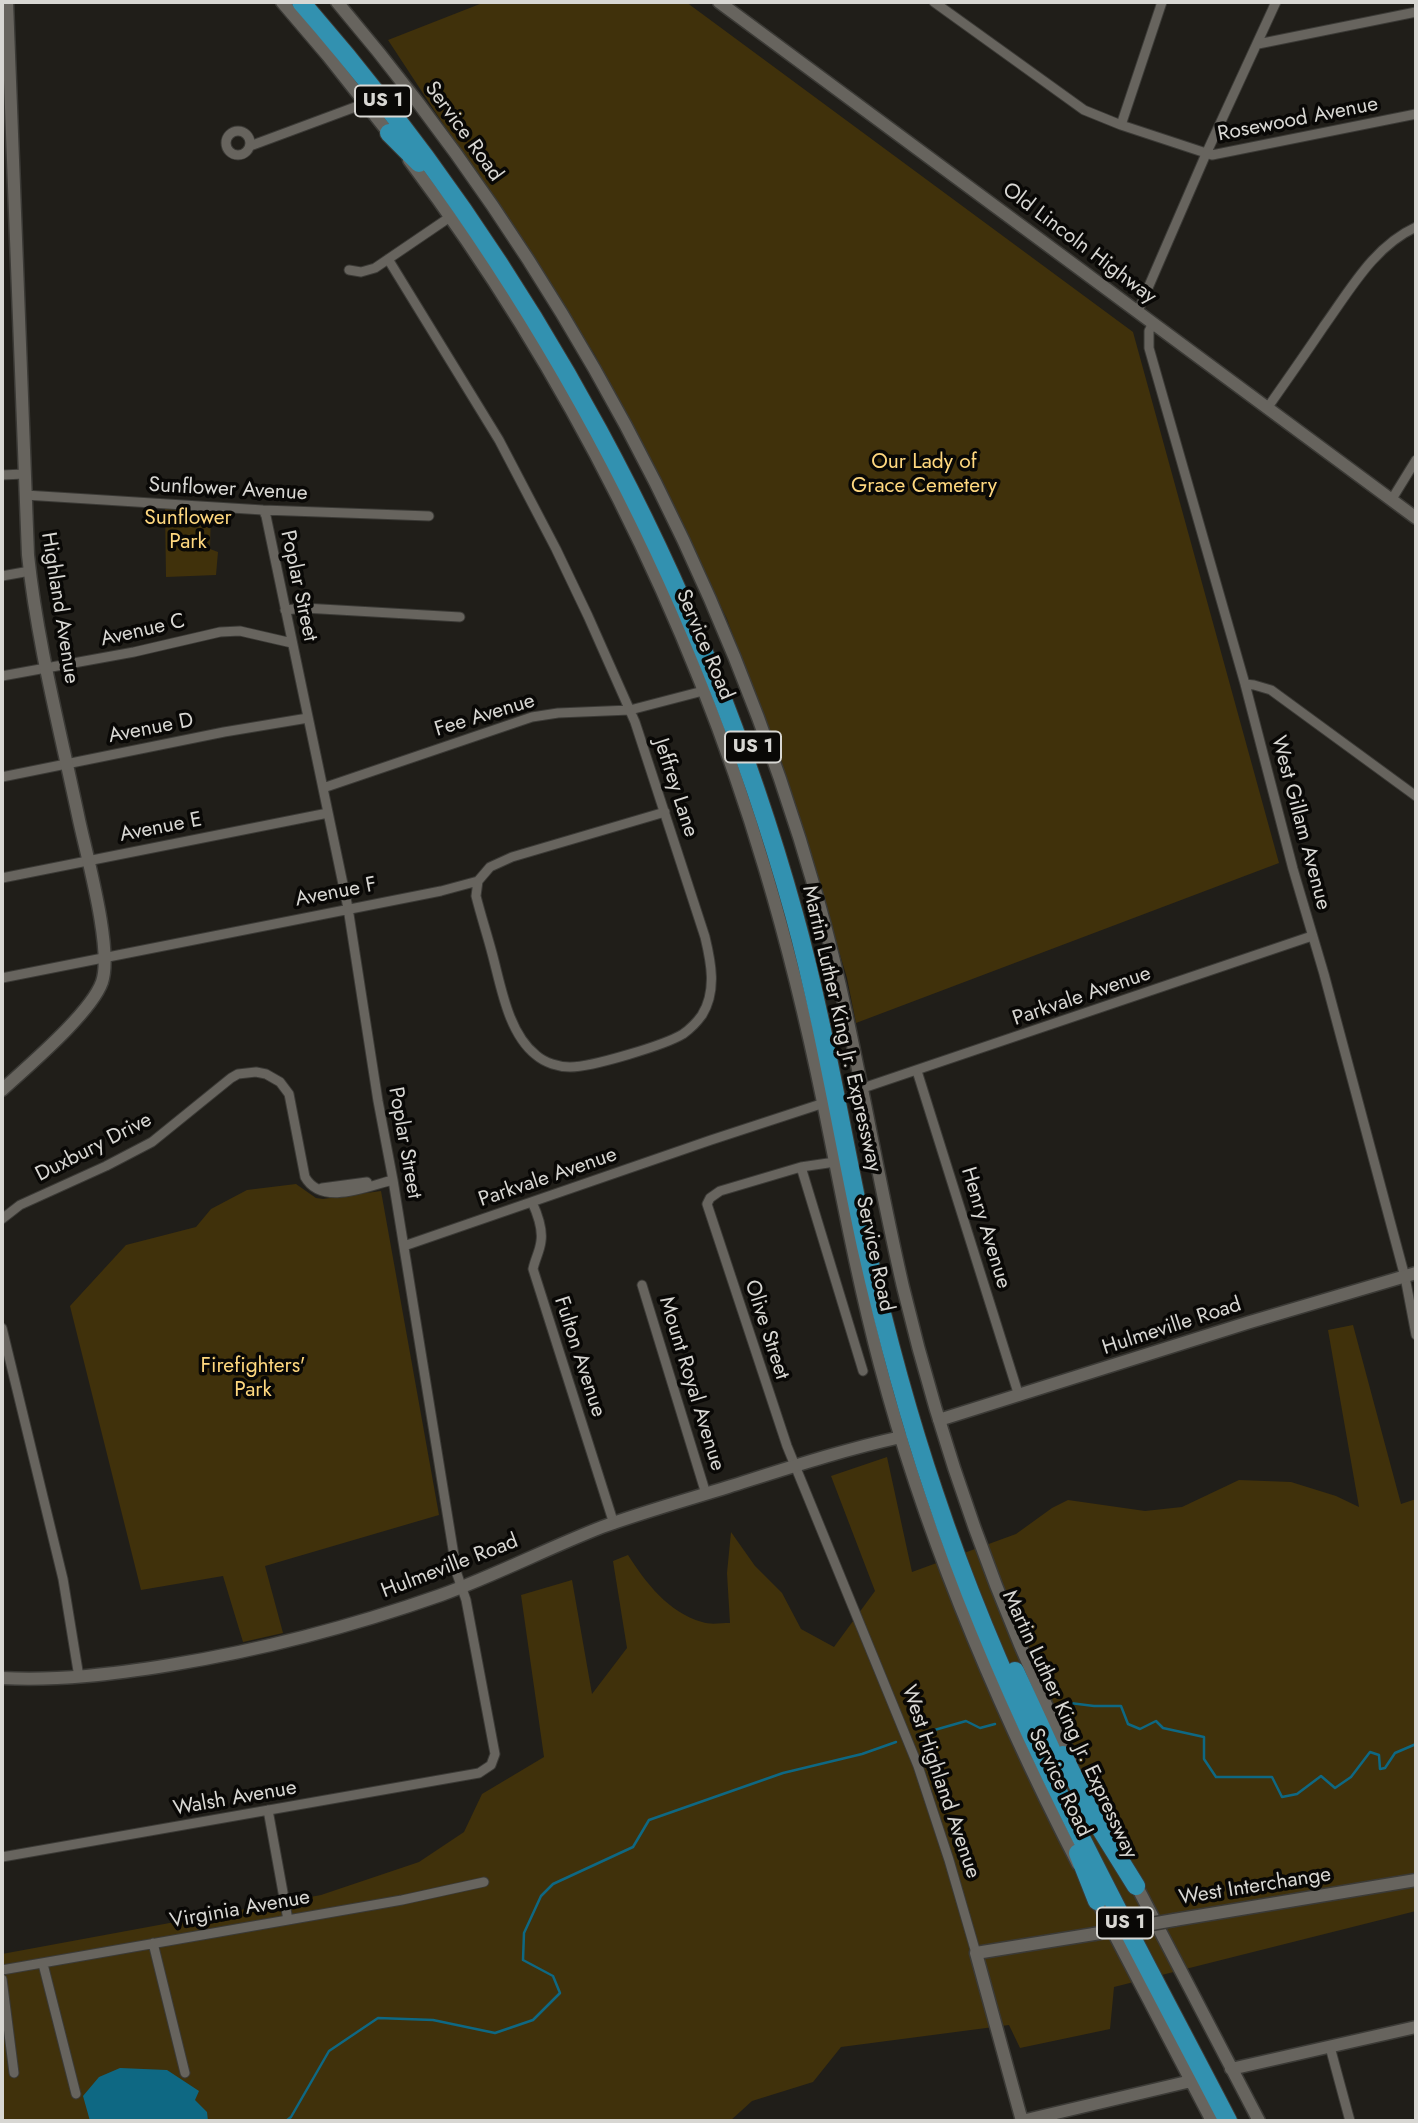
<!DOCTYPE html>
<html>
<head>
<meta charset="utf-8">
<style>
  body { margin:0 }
  #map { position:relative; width:1418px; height:2123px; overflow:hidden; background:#201e19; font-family:Jost,sans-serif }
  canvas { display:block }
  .frame { position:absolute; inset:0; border:4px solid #d8d7d3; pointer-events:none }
</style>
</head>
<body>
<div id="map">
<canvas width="1418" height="2123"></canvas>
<div class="frame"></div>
</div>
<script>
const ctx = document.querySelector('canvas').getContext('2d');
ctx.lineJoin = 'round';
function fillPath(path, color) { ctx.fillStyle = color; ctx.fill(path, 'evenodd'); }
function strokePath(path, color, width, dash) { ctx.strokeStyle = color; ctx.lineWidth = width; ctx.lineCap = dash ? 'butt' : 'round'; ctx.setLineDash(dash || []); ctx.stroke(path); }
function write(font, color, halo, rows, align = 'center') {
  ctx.font = font + ' Jost,sans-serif'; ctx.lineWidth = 7; ctx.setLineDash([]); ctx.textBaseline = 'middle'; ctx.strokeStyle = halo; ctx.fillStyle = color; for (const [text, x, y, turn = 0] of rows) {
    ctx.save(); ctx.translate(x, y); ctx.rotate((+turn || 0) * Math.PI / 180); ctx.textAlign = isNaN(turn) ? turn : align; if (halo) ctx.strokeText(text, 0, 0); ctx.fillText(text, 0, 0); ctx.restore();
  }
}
const green = new Path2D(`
  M485 2H686L1133 332 1279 863 856 1023 847 978 797 811 727 619 595 355 388 40Z
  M165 506 211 508 210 549 218 552 216 575 166 577Z
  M296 1184 316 1198 323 1199 381 1191 439 1515 265 1566 283 1633 243 1642 223 1576 141 1590 70 1306 126 1245 196 1227 211 1209 247 1190Z
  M1353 1325 1401 1504 1416 1499V1911L1114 1987 1110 2029 1020 2048 1009 2025 841 2047 813 2082 752 2101 730 2121H2V1954L321 1895 419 1862 464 1832 482 1794 544 1757 521 1595 572 1580 592 1694 627 1648 613 1561 628 1555C646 1583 668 1612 702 1622 710 1625 721 1623 730 1623L727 1573 731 1532 755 1566 782 1593 801 1629 834 1647 875 1591 831 1476 887 1457 912 1572 1016 1534 1052 1508 1068 1500 1145 1511 1182 1507 1239 1480 1291 1482 1336 1496 1359 1507 1328 1330Z`);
const water = new Path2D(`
  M120 2068 167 2070 199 2091 195 2100 207 2112 208 2121H90L83 2096 99 2077Z`);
const stream = new Path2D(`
  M1062 1702 1094 1706H1121L1128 1724 1140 1729 1156 1721 1163 1728 1204 1737V1759L1216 1777H1272L1282 1797 1297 1794 1321 1776 1335 1788 1351 1777 1370 1752 1379 1755 1380 1769 1385 1768 1395 1753 1416 1744
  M917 1735 966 1721 980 1728 995 1724
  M286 2121 291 2117 329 2051 378 2018 433 2020 495 2033 533 2020 560 1993 553 1976 523 1960 524 1933 541 1896 553 1884 633 1847 649 1820 783 1773 862 1754 896 1742`);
const street = new Path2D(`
  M934 2 1084 110 1121 125 1212 155 1416 114
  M1258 44 1416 12
  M1121 125 1162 2
  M226 143a12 12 0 1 1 24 0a12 12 0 1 1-24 0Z
  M250 146 366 103
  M388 259 499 440 556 549 588 616 635 722 705 937C711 962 717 991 702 1015 697 1022 690 1029 683 1034 665 1045 592 1067 570 1067 559 1067 545 1063 536 1055 508 1033 501 986 492 953 487 934 481 916 476 896L478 881
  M349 270 361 272 375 268 450 217
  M1138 311 1206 154 1276 2
  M1153 323 1149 331V348L1245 684 1293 869 1324 974 1405 1277 1416 1335
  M1268 407C1287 380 1306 353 1324 326 1350 290 1374 246 1416 227
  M2 475 24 474
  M25 495 263 510 429 516
  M1392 499 1416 460
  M2 576 30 571
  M285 610 304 608 460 617
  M2 676 134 652 220 632 240 631 292 643
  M1245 684 1254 685 1271 690 1416 796
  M2 777 224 732 308 718
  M323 788 532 717 558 713 630 710 703 691
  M2 878 328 813
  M2 978 441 891 478 881 490 867 512 857 665 812
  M917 1071 1019 1396
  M863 1088 1312 936
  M835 1162 801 1167 720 1191 710 1198 707 1204 787 1446 918 1766 949 1860 976 1953
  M801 1167 863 1371
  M322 1188 367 1182
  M532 1202C537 1213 543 1228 541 1241 540 1251 535 1259 533 1269L614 1524
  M2 1219 20 1205 106 1166 152 1142 231 1078 238 1074 256 1072 266 1074 280 1082 289 1094 305 1177C322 1207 368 1186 393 1180
  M404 1246 711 1140 824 1103
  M642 1285 706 1494
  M2 1328 63 1579 79 1677
  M268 1810 288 1920
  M2 1857 479 1773 491 1765 495 1754 466 1600 457 1574 393 1180 378 1101 348 908 266 516 263 510
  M153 1943 185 2073
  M43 1964 76 2094
  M2 1970 402 1900 484 1882
  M2 1979 14 2073
  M1330 2047 1350 2121`);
const secondary = new Path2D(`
  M282 2 328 56 392 137
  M337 2C559 263 724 570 818 900 854 1027 873 1158 903 1287 942 1450 999 1609 1072 1760
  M719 2 1416 518
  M409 160C568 372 690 616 765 869 788 946 807 1024 823 1102 841 1190 857 1278 880 1365 926 1539 996 1704 1078 1864
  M2 1090C28 1066 91 1013 102 982 113 950 87 857 79 820 61 734 37 643 28 555L7 2
  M939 1420 1250 1322 1416 1273
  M2 1678C59 1681 114 1674 170 1665 262 1650 353 1626 441 1595 496 1575 548 1548 602 1527 643 1512 686 1500 728 1487 785 1469 842 1450 901 1437
  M1133 1879 1259 2121
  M1094 1895 1212 2121
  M1174 1920 1416 1880
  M1094 1934 976 1953 1022 2121 1191 2081
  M1231 2069 1416 2027`);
const highway = new Path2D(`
  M301 2C530 264 701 579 794 914 824 1023 842 1135 866 1246 885 1330 907 1413 935 1495 1008 1715 1122 1917 1228 2121
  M389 133 419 163
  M1015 1671 1062 1773
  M1063 1755 1095 1820 1136 1886
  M1078 1853 1097 1901`);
const secondaryBridge = new Path2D(`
  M1094 1934 1174 1920`);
const shields = [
  [383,101,56],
  [753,747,56],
  [1125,1923,56]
];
const shieldNames = [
  ["US 1",383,101],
  ["US 1",753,747],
  ["US 1",1125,1923]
];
const streetNames = [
  ["Rosewood Avenue",1298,120,-11],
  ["Service Road",463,132,54],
  ["Old Lincoln Highway",1079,244,37],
  ["Sunflower Avenue",228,490,3],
  ["Poplar Street",298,586,78],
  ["Highland Avenue",59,608,81],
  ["Avenue C",143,631,-13],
  ["Service Road",704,645,67],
  ["Fee Avenue",485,716,-17],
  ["Avenue D",151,729,-11],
  ["Jeffrey Lane",675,788,72],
  ["West Gillam Avenue",1300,823,75],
  ["Avenue E",161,828,-11],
  ["Avenue F",336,893,-11],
  ["Parkvale Avenue",1082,997,-19],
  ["Martin Luther King Jr. Expressway",841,1029,77],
  ["Poplar Street",404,1143,80],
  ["Duxbury Drive",94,1148,-27],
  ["Parkvale Avenue",548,1178,-19],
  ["Henry Avenue",985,1228,73],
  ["Service Road",874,1254,78],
  ["Hulmeville Road",1172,1327,-18],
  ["Olive Street",766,1330,72],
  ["Fulton Avenue",579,1357,72],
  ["Mount Royal Avenue",691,1384,73],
  ["Hulmeville Road",450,1567,-21],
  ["Martin Luther King Jr. Expressway",1069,1725,65],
  ["West Highland Avenue",940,1782,71],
  ["Service Road",1059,1783,64],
  ["Walsh Avenue",235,1799,-10],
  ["West Interchange",1255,1887,-9],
  ["Virginia Avenue",240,1910,-10]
];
const parkNames = [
  ["Our Lady of",924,463],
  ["Grace Cemetery",924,487],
  ["Sunflower",188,519],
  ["Park",188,543],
  ["Firefighters'",253,1367],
  ["Park",253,1391]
];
fillPath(green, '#40310b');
fillPath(water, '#0e6883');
strokePath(stream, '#0e6883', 2.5);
strokePath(street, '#3b3a36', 11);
strokePath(secondary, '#3b3a36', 15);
strokePath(highway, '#3b3a36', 20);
strokePath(street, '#67645e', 9);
strokePath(secondary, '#67645e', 12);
strokePath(highway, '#3291b0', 18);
strokePath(secondaryBridge, '#3b3a36', 15, []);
strokePath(secondaryBridge, '#67645e', 12);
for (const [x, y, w] of shields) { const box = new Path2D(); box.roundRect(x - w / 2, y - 15.5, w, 31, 5); ctx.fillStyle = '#090806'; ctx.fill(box); strokePath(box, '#d8d7d3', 2); }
write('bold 19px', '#d8d7d3', null, shieldNames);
write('21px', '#d8d7d3', '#090806', streetNames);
write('21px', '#fed77e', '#090806', parkNames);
</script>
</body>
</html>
